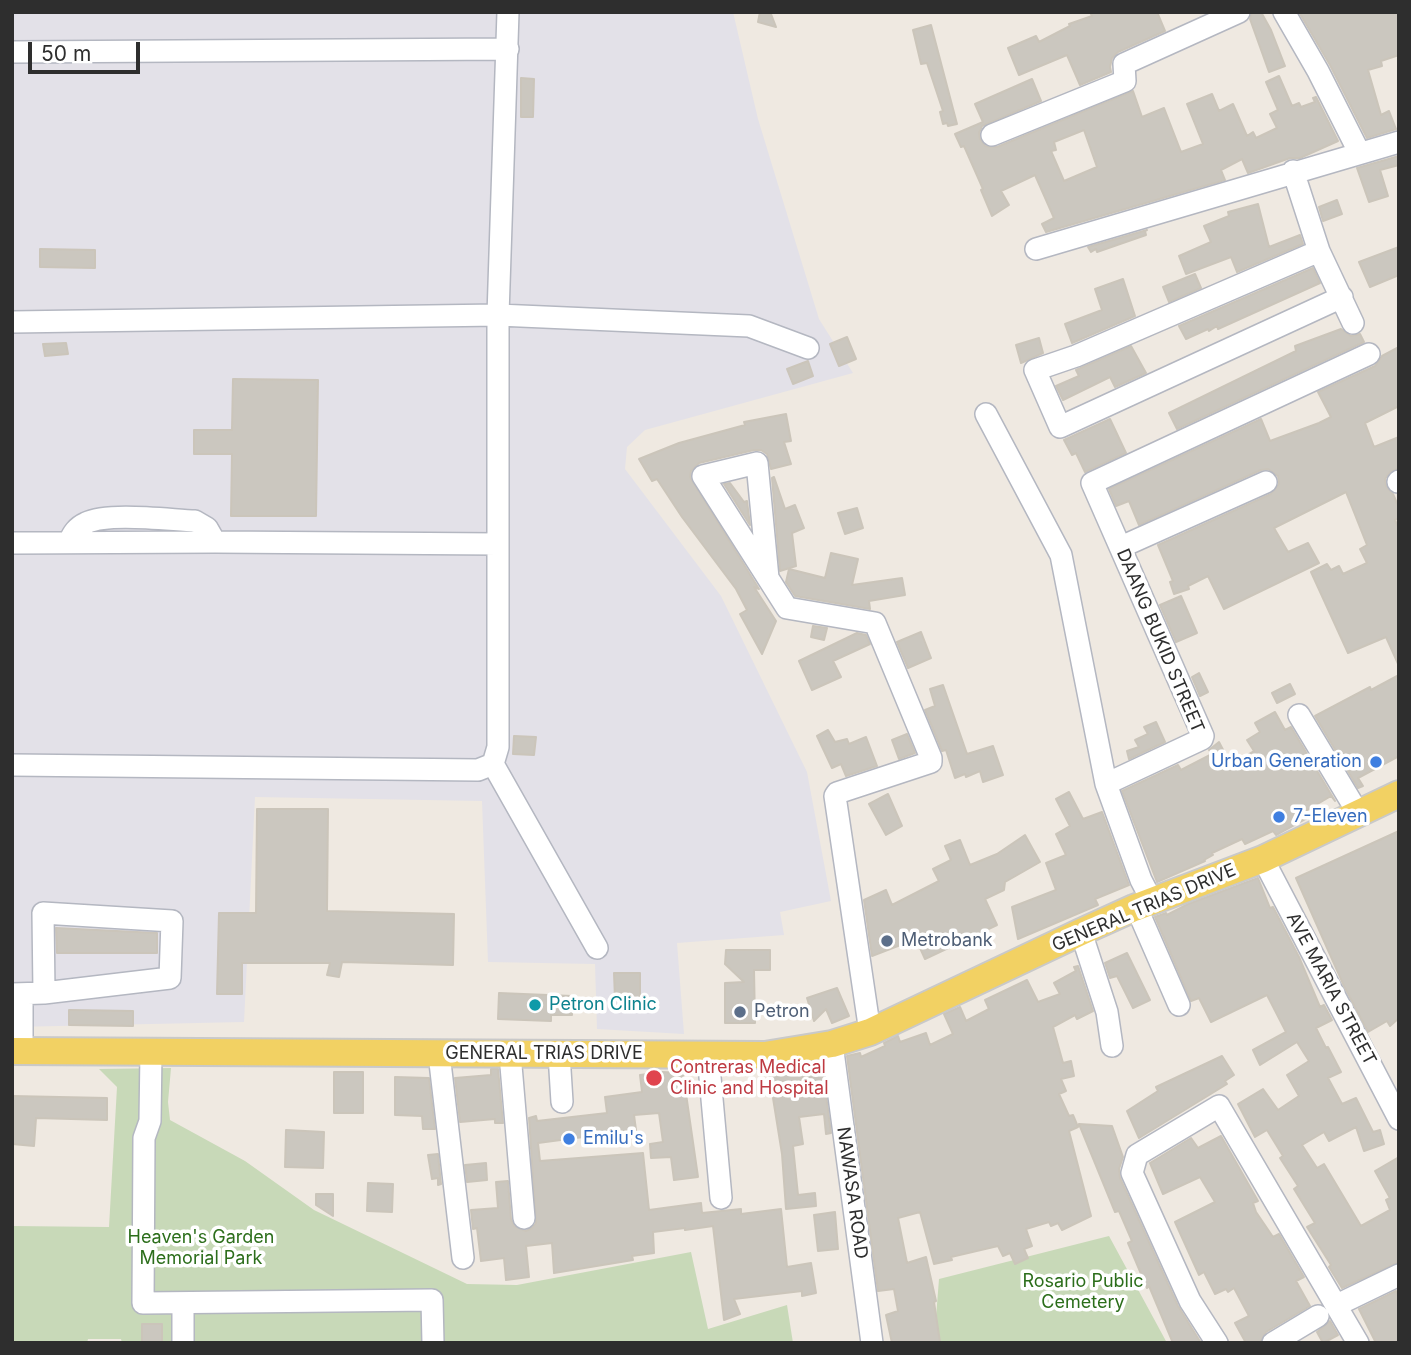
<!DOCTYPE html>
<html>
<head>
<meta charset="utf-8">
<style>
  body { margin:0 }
  #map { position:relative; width:1411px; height:1355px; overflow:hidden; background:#efe9e1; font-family:Inter,sans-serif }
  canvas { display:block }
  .frame { position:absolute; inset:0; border:14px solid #2e2e2e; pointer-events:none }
  .scale { position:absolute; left:28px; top:42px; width:112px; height:32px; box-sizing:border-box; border:4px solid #2e2e2e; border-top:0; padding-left:9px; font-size:21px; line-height:24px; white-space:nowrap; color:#2e2e2e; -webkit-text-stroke:5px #fff; paint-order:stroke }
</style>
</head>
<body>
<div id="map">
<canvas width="1411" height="1355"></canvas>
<div class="frame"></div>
<div class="scale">50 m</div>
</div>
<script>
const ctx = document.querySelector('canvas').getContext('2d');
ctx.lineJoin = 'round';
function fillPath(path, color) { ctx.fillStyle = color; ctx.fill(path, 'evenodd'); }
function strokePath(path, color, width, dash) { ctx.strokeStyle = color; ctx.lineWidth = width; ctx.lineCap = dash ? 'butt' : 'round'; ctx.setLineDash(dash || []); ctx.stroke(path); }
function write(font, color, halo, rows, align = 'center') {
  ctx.font = font + ' Inter,sans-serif'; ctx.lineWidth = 7; ctx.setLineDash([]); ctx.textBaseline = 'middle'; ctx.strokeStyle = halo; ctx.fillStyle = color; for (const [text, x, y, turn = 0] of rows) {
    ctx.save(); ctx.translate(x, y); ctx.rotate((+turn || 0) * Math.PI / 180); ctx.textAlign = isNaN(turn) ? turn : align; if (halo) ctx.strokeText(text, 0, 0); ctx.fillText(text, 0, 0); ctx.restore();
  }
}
const industrial = new Path2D(`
  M12 12H733L758 119 819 319 853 373 645 430 627 447 625 469 721 596 807 772 831 901 780 912 784 935 677 943 684 1034 597 1029 595 964 488 962 482 801 255 797 244 1022 12 1027Z`);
const cemetery = new Path2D(`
  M171 1068 168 1102 170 1120 245 1161 314 1210 467 1284 517 1285 691 1252 708 1329 787 1305 793 1343H122L121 1339H88L87 1343H12V1226L109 1227 117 1087 99 1069Z
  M1109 1236 1167 1343H934L939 1279Z`);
const building = new Path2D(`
  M760 12 771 14 776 27 758 22Z
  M1090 12H1157L1165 31 1118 52 1112 58 1110 67 1111 72 1080 85 1067 55 1019 75 1008 48 1036 36 1039 42 1070 26 1069 24 1092 16Z
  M1252 12H1261L1271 30 1285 66 1269 72 1250 19Z
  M1299 12H1399V55L1381 61 1382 66 1368 70 1381 115 1389 111 1396 129 1367 138 1330 65Z
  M931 25 957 124 948 126 947 123 943 124 940 112 943 111 927 63 921 64 913 30Z
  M1279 76 1292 106 1299 103 1301 107 1315 102 1313 98 1316 97 1338 141 1300 158H1290L1248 173 1242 159 1221 170 1225 180 1046 232 1042 224 1054 218 1035 175 1001 191 1009 205 992 216 981 190 983 189 964 146 961 147 955 134 983 122 975 104 1032 79 1041 101 982 126 979 133 980 139 985 146 997 147 1133 91 1142 117 1164 108 1181 152 1203 144 1187 104 1212 94 1219 111 1233 104 1247 136 1253 132 1256 138 1277 128 1270 114 1278 110 1266 82ZM1084 130 1097 167 1064 181 1051 151 1056 150 1054 142Z
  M521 78 534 79 533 117H521Z
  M1399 156V165L1380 170 1388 196 1369 202 1357 168Z
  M1337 200 1342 214 1323 221 1319 207Z
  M1258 204 1269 247 1300 235 1303 244 1237 272 1231 257 1186 274 1179 256 1211 242 1204 226 1229 216 1228 212Z
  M1147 230 1145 231 1146 235 1097 252 1096 249 1091 252 1088 247Z
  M1399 247V275L1370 287 1359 262Z
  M40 249 95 250V268L40 267Z
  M1313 268 1320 283 1218 329 1217 326 1209 331 1208 329 1186 339 1179 326Z
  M1195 274 1201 288 1169 302 1163 287Z
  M1123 279 1135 316 1072 343 1065 324 1102 310 1095 289Z
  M1341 329 1351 336 1360 334 1364 342 1177 429 1169 413 1296 351 1295 346Z
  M847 337 856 359 839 366 830 344Z
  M1039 338 1043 353 1021 363 1016 345Z
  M66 343 68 354 45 356 43 344Z
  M1131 346 1146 373 1115 387 1110 377 1063 400 1056 386 1079 376 1076 370Z
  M1399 347V406L1365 423 1374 447 1399 437V468L1390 472 1385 479 1386 486 1393 494 1399 508V518L1395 520 1399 529V666L1386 637 1348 653 1311 572 1327 564 1331 570 1339 566 1343 574 1367 563 1360 549 1367 545 1346 492 1274 528 1288 552 1308 543 1319 563 1224 609 1208 576 1188 586 1189 589 1174 594 1170 582 1173 581 1158 545 1271 494 1279 484 1278 476 1268 469 1261 470 1139 525 1129 501 1116 506 1109 489 1261 419 1270 441 1319 423 1331 417 1318 392 1375 366 1382 356Z
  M808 361 813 376 793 384 787 369Z
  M233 379 318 380 316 516H231L232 454H194V430H232Z
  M786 414 791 441 784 442 791 464 771 469 767 454 761 450H754L699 463 691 471 690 477 759 589 754 587 776 621 762 654 740 614 747 610 736 589 682 517 657 479 652 481 639 459 679 443 745 425 744 422Z
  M1110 419 1126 453 1085 472 1076 453 1072 455 1064 440Z
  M774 477 785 509 795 505 804 528 792 533 796 566 780 571 772 478Z
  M730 483 744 502 747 501 750 525 724 484Z
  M857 508 863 528 845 534 838 513Z
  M831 553 858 559 852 585 902 578 905 595 869 601 870 609 795 596 786 582 789 569 825 578Z
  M1181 596 1197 633 1176 642 1160 605Z
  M813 626 827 628 824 640 811 637Z
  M921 632 931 658 908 668 897 642Z
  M857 633 866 635 870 644 833 661 841 677 812 690 799 661Z
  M1199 673 1208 692 1200 696 1192 677Z
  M1399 675V756L1358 778 1363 786 1358 788 1315 716 1370 687 1371 690Z
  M1290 684 1295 694 1277 703 1272 693Z
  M943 685 967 754 993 746 1003 775 983 782 980 771 966 777 965 774 955 778 946 750 942 751 925 710 935 706 930 689Z
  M1275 712 1285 730 1291 727 1335 801 1331 796 1304 812 1307 818 1276 835 1273 831 1245 844 1242 839 1212 853 1213 855 1204 860 1205 861 1157 882 1122 791 1178 765 1181 770 1212 754 1209 750 1219 742 1231 765 1254 751 1247 740 1260 732 1255 723Z
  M1156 722 1165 742 1129 759 1127 751 1139 747 1135 740 1148 734 1144 727Z
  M828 730 835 742 847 739 849 744 866 737 877 766 846 776 841 764 832 768 817 736Z
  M907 734 915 753 899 759 892 740Z
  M514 736 536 737 534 755 513 754Z
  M1069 792 1083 819 1102 812 1129 885 1095 899 1098 905 1018 939 1012 907 1056 890 1046 863 1066 855 1056 834 1070 826 1056 799Z
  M888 794 902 826 886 835 869 804Z
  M257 809H328L327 911 454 914 453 965 342 962 339 977 327 975 330 963H242V994H217L219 913H256Z
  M1399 831V1018L1390 1026 1387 1021 1368 1032 1344 986 1296 878Z
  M1025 835 1040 862 1005 882 1004 890 985 899 997 925 925 959 916 939 872 956 864 900 886 890 892 905 939 881 933 869 951 860 945 846 960 840 970 865 997 854Z
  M1258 878 1270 908 1273 907 1299 957 1320 1007 1324 1005 1332 1020 1316 1028 1326 1048 1328 1047 1341 1072 1328 1078 1342 1104 1356 1098 1373 1132 1380 1130 1384 1144 1364 1151 1356 1127 1329 1141 1324 1132 1302 1145 1317 1168 1324 1164 1361 1226 1390 1210 1386 1200 1390 1198 1375 1171 1399 1157V1262L1342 1288 1329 1267 1331 1265 1307 1227 1315 1223 1294 1189 1298 1186 1280 1158 1283 1156 1267 1130 1255 1137 1238 1104 1263 1089 1278 1110 1299 1096 1287 1075 1309 1061 1297 1042 1260 1065 1253 1050 1286 1032 1267 995 1211 1022 1199 998 1191 1001 1155 917 1166 913 1167 915 1188 904Z
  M56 928 157 933V953H57Z
  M726 950H770V970H754L755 1023H725V983L744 982 725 964Z
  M1127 953 1150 1000 1133 1008 1117 976 1110 978 1105 963Z
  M1078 966 1093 1011 1077 1019 1075 1015 1053 1027 1063 1063 1071 1061 1074 1076 1061 1079 1066 1091 1059 1094 1069 1116 1073 1115 1078 1127 1069 1131 1091 1216 1062 1230 1058 1223 1051 1226 1049 1222 1026 1229 1032 1246 1024 1249 1028 1258 1015 1264 1010 1253 1003 1256 998 1246 951 1257 952 1260 934 1264 920 1212 898 1218 907 1263 926 1257 936 1301 934 1302 940 1342 892 1343 886 1315 898 1311 894 1289 878 1291 847 1056 860 1053 861 1057 885 1046 884 1043 898 1036 900 1042 926 1033 930 1045 953 1034 944 1014 960 1007 966 1021 989 1009 985 1000 1027 980 1038 1002 1060 994 1054 983 1076 971 1074 967Z
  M614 973H640V999H615Z
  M837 988 849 1016 832 1023 826 1009 814 1021 807 998Z
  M499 993 572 996V1015H551V1021L498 1019Z
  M69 1010 133 1011V1026L69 1025Z
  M1222 1056 1234 1075 1225 1081 1227 1084 1139 1138 1127 1111 1158 1091 1156 1087Z
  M822 1065 831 1133 826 1134 824 1114 799 1117 803 1144 793 1146 798 1195 815 1193 816 1206 786 1209 782 1154 769 1073Z
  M491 1069H498L503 1123H495V1119L460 1122 455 1078 491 1075Z
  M334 1072H363V1113H334Z
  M662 1072 683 1073 698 1177 674 1180 671 1157 651 1158 650 1144 663 1142 659 1113 634 1115 636 1130 538 1143 540 1161 643 1153 649 1210 701 1203 702 1213 741 1209V1214L781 1209 787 1267 811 1263 816 1293 802 1296V1291L734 1299 740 1314 724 1320 713 1226 685 1230V1228L653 1232 654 1253 632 1256 633 1260 554 1273 552 1243 526 1246 529 1277 506 1280 504 1258 481 1261 477 1228 473 1229 471 1210 498 1208 496 1182 508 1181 511 1219 514 1226 526 1231 532 1228 536 1223 529 1118 536 1116 537 1121 607 1113 605 1097 642 1092 640 1075Z
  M395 1077 429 1078 435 1129H423L422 1116 395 1115Z
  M12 1096 107 1098V1120L36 1118 34 1146 12 1144Z
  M1079 1124 1112 1126 1123 1157 1119 1169 1120 1178 1178 1306 1201 1343H1173L1149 1286 1147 1288 1128 1243 1132 1241 1119 1211 1115 1212Z
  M286 1130 324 1132 323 1168 285 1167Z
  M1221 1136 1258 1201 1253 1203 1256 1212 1273 1237 1279 1234 1304 1277 1296 1281 1310 1306 1266 1332 1260 1343H1246L1235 1323 1249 1316 1234 1288 1228 1292 1226 1289 1215 1294 1204 1272 1199 1275 1175 1222 1215 1202 1200 1177 1163 1194 1150 1163 1191 1138 1198 1148Z
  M438 1154 441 1184 438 1185V1178L432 1179 428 1155Z
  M486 1163 487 1180 467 1182 465 1165Z
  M368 1183 393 1184 392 1212 367 1211Z
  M316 1194H333V1216L316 1205Z
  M835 1212 838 1249 818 1251 814 1215Z
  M1396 1291 1399 1297V1343H1376L1359 1309Z
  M1330 1321 1338 1335 1323 1343 1317 1332Z
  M142 1324H162V1343H142Z`);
const minor = new Path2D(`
  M1284 12 1318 71 1359 152
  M12 52 508 49
  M992 135 1125 81 1124 64 1239 12
  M1293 171 1319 251 1076 356 1035 370 1060 427 1342 297
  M1036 249 1399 142
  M1319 251 1353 323
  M12 322 498 315 749 326 808 348
  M986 414 1061 555 1106 784
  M1398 482 1399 481
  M69 542C73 533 77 527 86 523 108 512 169 520 195 521L207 528 215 542
  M12 543 215 542 498 544
  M1121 547 1266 482
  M768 578 757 463 703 476 787 608 875 623 931 758V762L837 793 835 796 870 1032
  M1299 715 1358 813
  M493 764 597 948
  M12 765 478 770 493 764 498 747V315L508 12
  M1263 859 1399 1119
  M1153 903 1141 880 1106 784 1202 739 1203 736 1092 483 1369 354
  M1134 908 1141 918 1179 1005
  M1081 932 1107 1012 1112 1046
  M12 994 44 993 170 978 172 921 43 913 44 993
  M832 1044 872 1343
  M22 1051V994
  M151 1052 150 1121 144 1138 143 1303 432 1300 433 1343
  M439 1054 463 1258
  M510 1054 524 1218
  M559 1054 562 1102
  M708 1055 721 1198
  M183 1303V1343
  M1337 1305 1399 1275
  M1217 1343 1190 1301 1132 1173 1137 1155 1219 1106 1358 1343
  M1273 1343 1318 1316`);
const major = new Path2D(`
  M12 1051 765 1055 832 1044 870 1032 1081 932 1134 908 1263 859 1399 794`);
const markers = [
  [1376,762,7,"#3f7fe0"],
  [1279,817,7,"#3f7fe0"],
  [887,941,7,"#5c6f8a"],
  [535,1005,7,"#0f9aa8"],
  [740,1012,7,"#5c6f8a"],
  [654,1078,9,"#e0444e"],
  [569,1139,7,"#3f7fe0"]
];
const streetNames = [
  ["DAANG BUKID STREET",1160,641,67],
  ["GENERAL TRIAS DRIVE",1144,908,-23],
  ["AVE MARIA STREET",1331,989,62],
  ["GENERAL TRIAS DRIVE",544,1054],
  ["NAWASA ROAD",852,1193,82]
];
const shopNames = [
  ["Urban Generation",1362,762,"right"],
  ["7-Eleven",1293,817],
  ["Emilu's",583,1139]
];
const serviceNames = [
  ["Metrobank",901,941],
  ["Petron",754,1012]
];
const cultureNames = [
  ["Petron Clinic",549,1005]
];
const healthNames = [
  ["Contreras Medical",670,1068],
  ["Clinic and Hospital",670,1089]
];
const parkNames = [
  ["Heaven's Garden",201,1238],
  ["Memorial Park",201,1259],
  ["Rosario Public",1083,1282],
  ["Cemetery",1083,1303]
];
fillPath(industrial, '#e3e1e8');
fillPath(cemetery, '#c8d9b8');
fillPath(building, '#cbc7bf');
strokePath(building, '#cbc5ba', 2);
strokePath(minor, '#b4b7c1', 24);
strokePath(major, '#c9c9c9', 30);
strokePath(minor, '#fff', 21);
strokePath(major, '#f2d163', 26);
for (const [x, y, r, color] of markers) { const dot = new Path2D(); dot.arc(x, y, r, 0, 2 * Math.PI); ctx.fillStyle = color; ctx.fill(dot); strokePath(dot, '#fff', 2.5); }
write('18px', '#2e2e2e', '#fff', streetNames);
write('18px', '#366cbe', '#fff', shopNames, 'left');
write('18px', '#4e5e75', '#fff', serviceNames, 'left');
write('18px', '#0d838f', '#fff', cultureNames, 'left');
write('18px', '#be3a42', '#fff', healthNames, 'left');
write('18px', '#2c6e1b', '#fff', parkNames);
</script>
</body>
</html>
